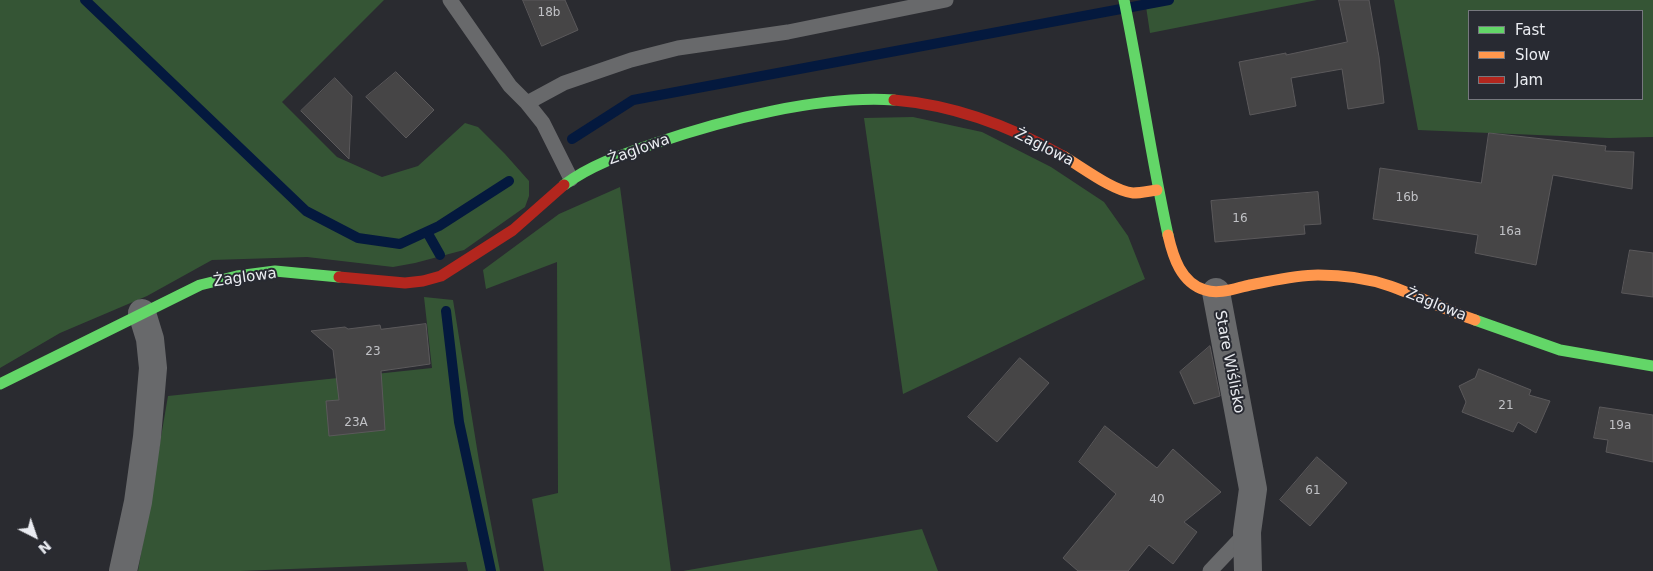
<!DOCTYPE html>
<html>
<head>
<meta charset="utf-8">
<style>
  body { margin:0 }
  #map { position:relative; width:1653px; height:571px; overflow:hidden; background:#2a2b30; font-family:"DejaVu Sans",sans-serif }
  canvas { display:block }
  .legend { position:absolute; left:1468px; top:10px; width:175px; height:90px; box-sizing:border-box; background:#282a32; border:1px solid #76787e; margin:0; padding:6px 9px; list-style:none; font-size:15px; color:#eaecf1 }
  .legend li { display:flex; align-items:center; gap:10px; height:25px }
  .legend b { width:25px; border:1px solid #76787e }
  .north { position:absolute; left:10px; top:511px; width:50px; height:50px; -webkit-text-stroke:4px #282a32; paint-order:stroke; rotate:139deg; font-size:14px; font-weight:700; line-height:20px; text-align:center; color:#eaecf1 }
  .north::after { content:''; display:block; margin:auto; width:18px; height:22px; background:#eaecf1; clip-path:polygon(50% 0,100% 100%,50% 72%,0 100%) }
</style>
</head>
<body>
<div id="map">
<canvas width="1653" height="571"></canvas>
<ul class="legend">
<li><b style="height:6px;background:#63d668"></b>Fast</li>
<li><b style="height:6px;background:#ff974d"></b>Slow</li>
<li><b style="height:6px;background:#b3261e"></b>Jam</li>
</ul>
<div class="north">N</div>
</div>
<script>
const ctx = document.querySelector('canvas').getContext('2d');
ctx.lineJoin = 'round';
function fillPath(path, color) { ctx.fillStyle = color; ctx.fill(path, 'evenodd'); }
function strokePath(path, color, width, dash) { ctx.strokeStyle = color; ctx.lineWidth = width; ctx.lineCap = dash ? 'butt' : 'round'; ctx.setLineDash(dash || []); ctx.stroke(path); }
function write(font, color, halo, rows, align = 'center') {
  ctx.font = font + ' "DejaVu Sans",sans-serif'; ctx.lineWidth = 4; ctx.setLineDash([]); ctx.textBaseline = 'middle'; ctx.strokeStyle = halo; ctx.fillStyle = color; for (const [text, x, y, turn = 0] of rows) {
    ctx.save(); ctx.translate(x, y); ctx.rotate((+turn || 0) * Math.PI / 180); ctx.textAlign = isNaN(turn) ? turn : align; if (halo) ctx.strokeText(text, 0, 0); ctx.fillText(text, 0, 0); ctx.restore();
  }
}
const green = new Path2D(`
  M0 0H384L282 102 337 157 382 177 418 166 465 123 478 127 505 154 529 181V196L525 207 464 250 415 263 393 267 307 257 212 260 147 296 60 333 0 368Z
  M1145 0H1317L1150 33Z
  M1394 0H1653V137L1609 138 1418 130ZM1469 11H1642V99H1469Z
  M913 117 982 132 1051 167 1104 202 1128 236 1145 279 903 394 864 118Z
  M620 187 671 571H544L532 499 558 493 557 262 486 289 483 270 559 214Z
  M424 297 453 300 479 461 500 571H468L466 562 241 571H138L168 396 432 368Z
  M922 529 938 571H683Z`);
const stream = new Path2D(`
  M85 0 306 211 358 238 400 244 439 226 509 181
  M572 139 633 100 1169 0
  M427 232 440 255
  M446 311 459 422 491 571`);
const building = new Path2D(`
  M523 0H565L578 30 542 46Z
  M1339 0H1369L1379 57 1384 103 1348 109 1342 69 1291 78 1296 106 1250 115 1239 62 1286 53V55L1347 42Z
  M396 72 434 110 406 138 366 97Z
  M335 78 352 96 349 159 301 111Z
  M1489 133 1606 146 1605 151 1634 152 1632 189 1553 175 1536 265 1475 253 1478 235 1373 219 1380 168 1481 183Z
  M1318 192 1321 224 1304 225 1305 234 1215 242 1211 201Z
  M1630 250 1653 253V297L1622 293Z
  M426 324 430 364 381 371 385 430 329 436 326 401 339 400 333 350 311 331 345 327 348 329 380 325 381 329Z
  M1210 346 1220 396 1194 404 1180 372Z
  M1020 358 1049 383 997 442 968 417Z
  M1479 369 1531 390 1529 395 1550 401 1536 433 1518 422 1513 432 1462 412 1466 402 1459 386 1475 378Z
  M1600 407 1653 415V462L1606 452 1608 440 1594 438Z
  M1105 426 1157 468 1173 449 1221 492 1184 522 1197 532 1173 564 1149 545 1128 571H1078L1063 558 1116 494 1079 462Z
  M1317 457 1347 483 1310 526 1280 500Z`);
const lane = new Path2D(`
  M450 0 510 86 527 103 543 123 571 179
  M527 103 564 83 631 60 678 48 788 32 946 0
  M1210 571 1247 532`);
const street = new Path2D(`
  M1216 292 1253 489 1247 532 1248 571
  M123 571 138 502 147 437 153 368 150 339 142 313`);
const fast = new Path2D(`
  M1124 0C1140 78 1151 157 1168 235
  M564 185C591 165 621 155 653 144 723 120 820 95 894 100
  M1475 320 1560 350 1653 366
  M0 384 200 285 237 276 275 271 339 277`);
const slow = new Path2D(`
  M1063 156C1082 167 1113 191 1133 193 1141 193 1149 191 1157 190
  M1168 235C1173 257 1181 283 1205 290 1219 295 1236 288 1250 285 1272 281 1295 275 1318 275 1341 275 1367 278 1390 286 1418 296 1446 310 1475 320`);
const jam = new Path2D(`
  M894 100C954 105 1012 127 1063 156
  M339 277 405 283 423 281 441 276 513 230 564 185`);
const numberNames = [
  ["18b",549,13],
  ["16b",1407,198],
  ["16",1240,219],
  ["16a",1510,232],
  ["23",373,352],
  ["21",1506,406],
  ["23A",356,423],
  ["19a",1620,426],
  ["61",1313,491],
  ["40",1157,500]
];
const streetNames = [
  ["Żaglowa",1044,148,27],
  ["Żaglowa",639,150,-20],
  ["Żaglowa",245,278,-8],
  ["Żaglowa",1436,305,22],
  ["Stare Wiślisko",1229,362,79]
];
fillPath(green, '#355535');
strokePath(stream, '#04193e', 10);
fillPath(building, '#464546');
strokePath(building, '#5b595b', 1);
strokePath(lane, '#68696b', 15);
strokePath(street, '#68696b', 28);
strokePath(fast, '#63d668', 11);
strokePath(slow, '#ff974d', 11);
strokePath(jam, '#b3261e', 11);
write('12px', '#c1c2c6', null, numberNames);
write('15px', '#eaecf1', '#282a32', streetNames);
</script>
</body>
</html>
